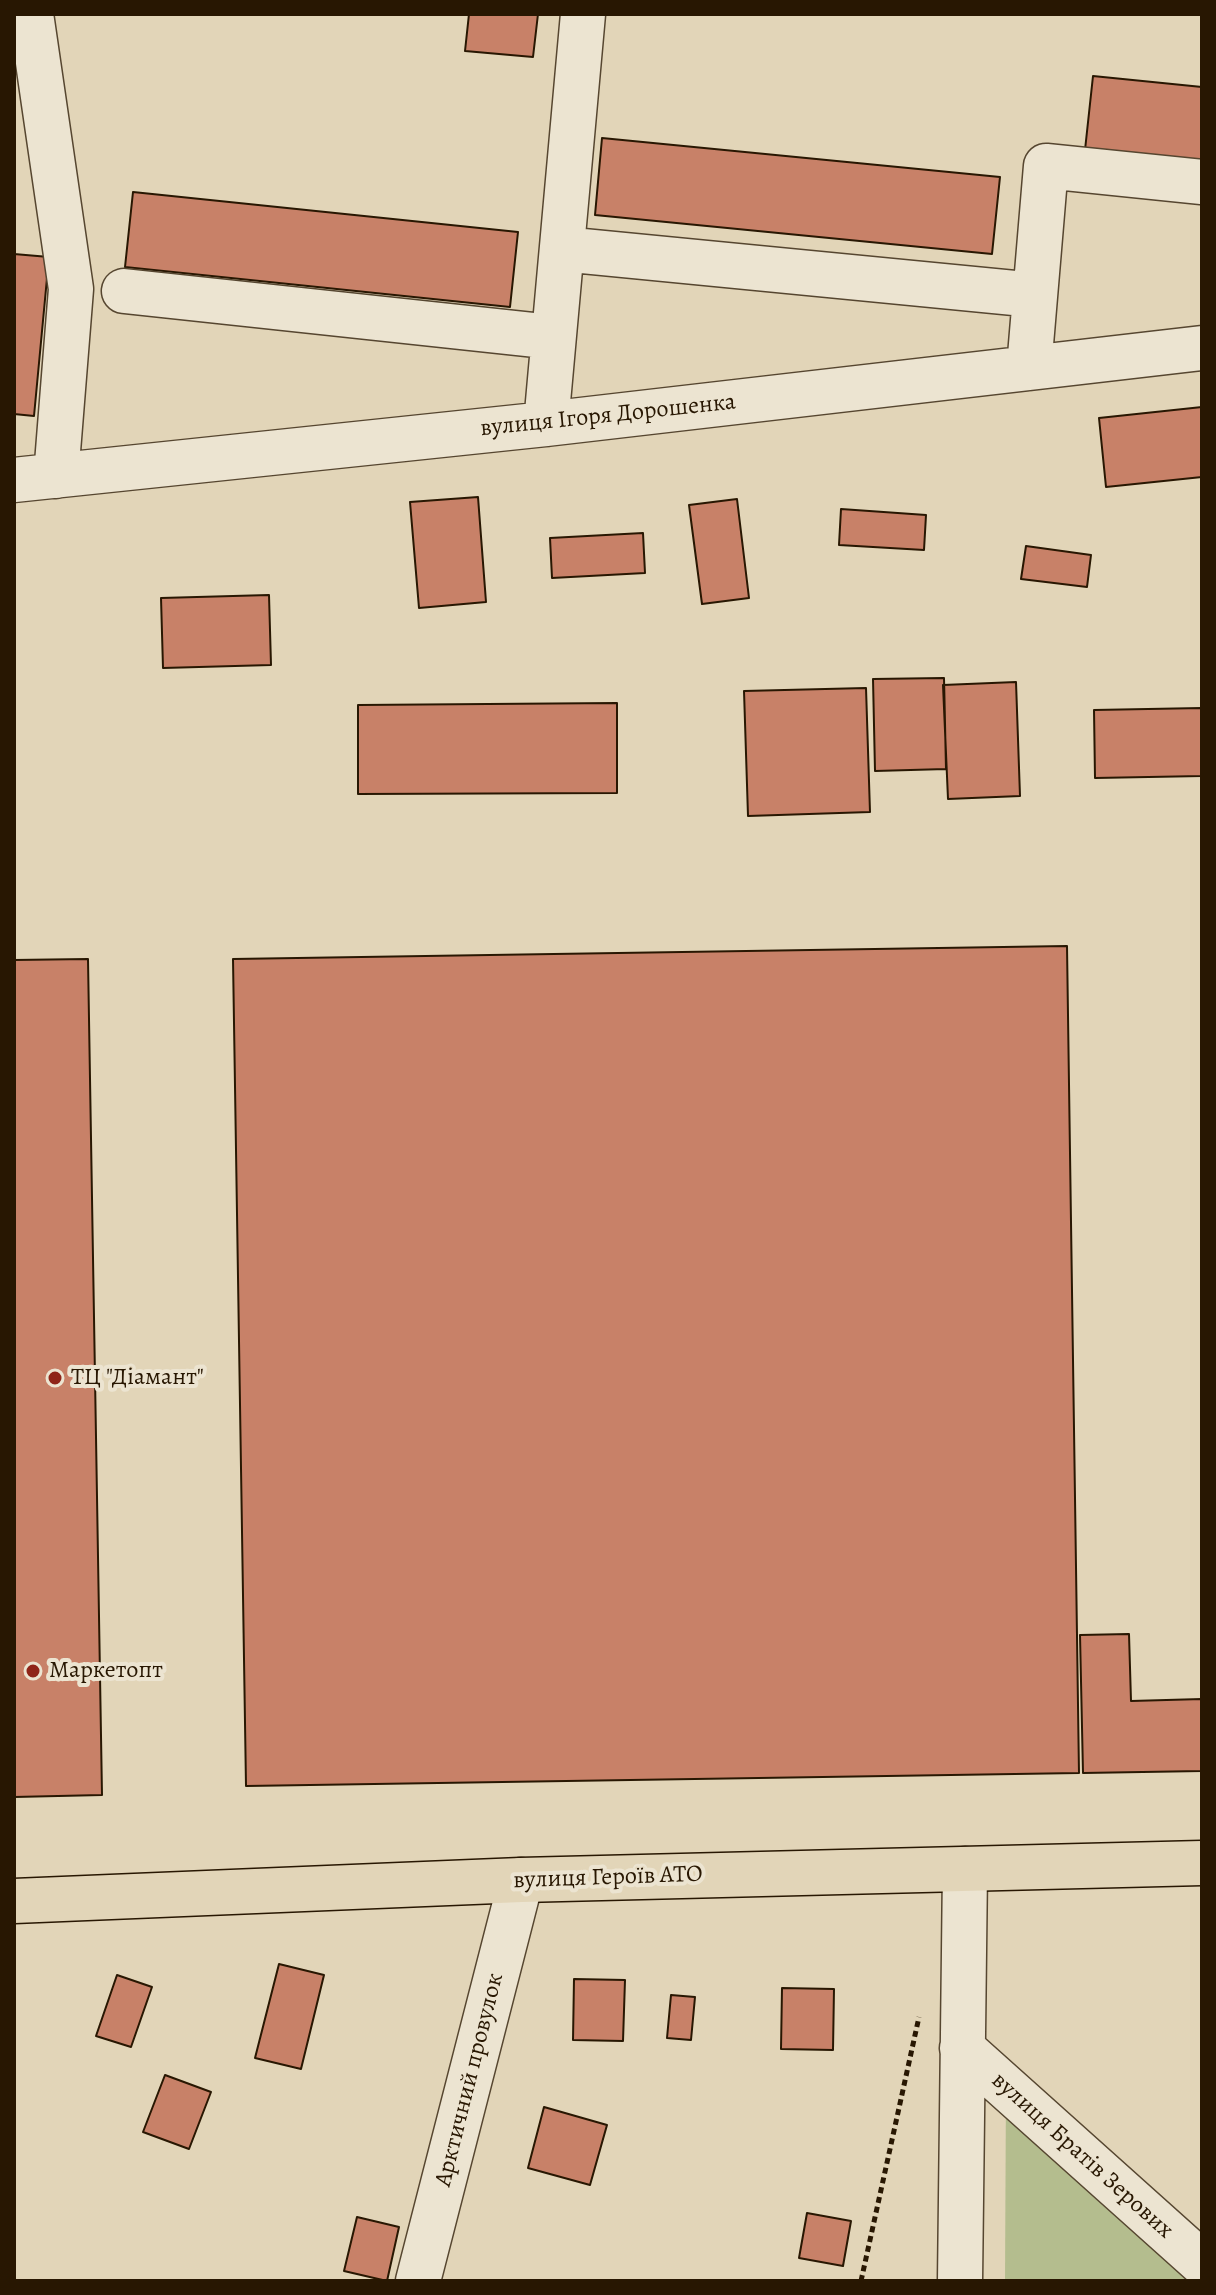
<!DOCTYPE html>
<html>
<head>
<meta charset="utf-8">
<style>
  body { margin:0 }
  #map { position:relative; width:1216px; height:2295px; overflow:hidden; background:#e2d5b8; font-family:Alegreya,serif }
  canvas { display:block }
  .frame { position:absolute; inset:0; border:16px solid #281702; pointer-events:none }
</style>
</head>
<body>
<div id="map">
<canvas width="1216" height="2295"></canvas>
<div class="frame"></div>
</div>
<script>
const ctx = document.querySelector('canvas').getContext('2d');
ctx.lineJoin = 'round';
function fillPath(path, color) { ctx.fillStyle = color; ctx.fill(path, 'evenodd'); }
function strokePath(path, color, width, dash) { ctx.strokeStyle = color; ctx.lineWidth = width; ctx.lineCap = dash ? 'butt' : 'round'; ctx.setLineDash(dash || []); ctx.stroke(path); }
function write(font, color, halo, rows, align = 'center') {
  ctx.font = font + ' Alegreya,serif'; ctx.lineWidth = 8; ctx.setLineDash([]); ctx.textBaseline = 'middle'; ctx.strokeStyle = halo; ctx.fillStyle = color; for (const [text, x, y, turn = 0] of rows) {
    ctx.save(); ctx.translate(x, y); ctx.rotate((+turn || 0) * Math.PI / 180); ctx.textAlign = isNaN(turn) ? turn : align; if (halo) ctx.strokeText(text, 0, 0); ctx.fillText(text, 0, 0); ctx.restore();
  }
}
const green = new Path2D(`
  M1006 2082 1202 2281H1005Z`);
const building = new Path2D(`
  M469 14H538L533 57 465 51Z
  M1093 76 1202 87V162L1085 150Z
  M602 138 1000 177 992 254 595 215Z
  M133 192 518 232 510 307 125 267Z
  M14 254 49 257 34 416 14 414Z
  M1202 407V477L1106 487 1099 418Z
  M478 497 486 602 419 608 410 502Z
  M737 499 749 598 702 604 689 505Z
  M841 509 926 515 924 550 839 545Z
  M643 533 645 573 552 578 550 538Z
  M1026 546 1091 555 1087 587 1021 579Z
  M269 595 271 665 163 668 161 598Z
  M944 678 946 769 875 771 873 679Z
  M1016 682 1020 796 948 799 943 685Z
  M866 688 870 812 748 816 744 691Z
  M617 703V793L358 794V705Z
  M1202 708V776L1095 778 1094 710Z
  M1067 946 1079 1773 246 1786 233 959Z
  M88 959 102 1795 14 1797V960Z
  M1129 1634 1131 1701 1202 1699V1771L1083 1773 1080 1635Z
  M279 1964 324 1975 301 2069 255 2058Z
  M117 1975 152 1987 131 2047 96 2036Z
  M574 1979 625 1980 623 2041 573 2040Z
  M782 1988 834 1989 833 2050 781 2049Z
  M671 1995 695 1997 691 2040 667 2038Z
  M165 2075 211 2092 189 2149 143 2132Z
  M544 2107 607 2125 590 2185 528 2168Z
  M807 2213 851 2221 843 2266 799 2258Z
  M357 2217 399 2227 387 2281 344 2271Z`);
const path = new Path2D(`
  M861 2281 919 2017`);
const minor = new Path2D(`
  M31 14 71 289 56 476
  M562 249 1035 295
  M124 291 553 337
  M1029 368 1046 166 1202 182
  M546 424 583 14
  M14 480 546 424 1202 348
  M962 2048 1202 2263
  M418 2281 521 1880
  M960 2281 965 1869`);
const major = new Path2D(`
  M14 1901 521 1880 1202 1863`);
const markers = [
  [55,1378,8,"#8f2418"],
  [33,1671,8,"#8f2418"]
];
const streetNames = [
  ["вулиця Ігоря Дорошенка",608,416,-6],
  ["вулиця Героїв АТО",608,1878,-2],
  ["Арктичний провулок",470,2080,-76],
  ["вулиця Братів Зерових",1082,2156,42]
];
const poiNames = [
  ["ТЦ \"Діамант\"",71,1378],
  ["Маркетопт",49,1671]
];
fillPath(green, '#b4bd8e');
fillPath(building, '#c88168');
strokePath(building, '#281702', 2);
strokePath(minor, '#564630', 47);
strokePath(major, '#281702', 47);
strokePath(path, '#281702', 5, [6, 4]);
strokePath(minor, '#ece4d1', 44);
strokePath(major, '#e2d5b8', 44);
for (const [x, y, r, color] of markers) { const dot = new Path2D(); dot.arc(x, y, r, 0, 2 * Math.PI); ctx.fillStyle = color; ctx.fill(dot); strokePath(dot, '#ece4d1', 3); }
write('24px', '#281702', '#ece4d1', streetNames);
write('24px', '#281702', '#ece4d1', poiNames, 'left');
</script>
</body>
</html>
